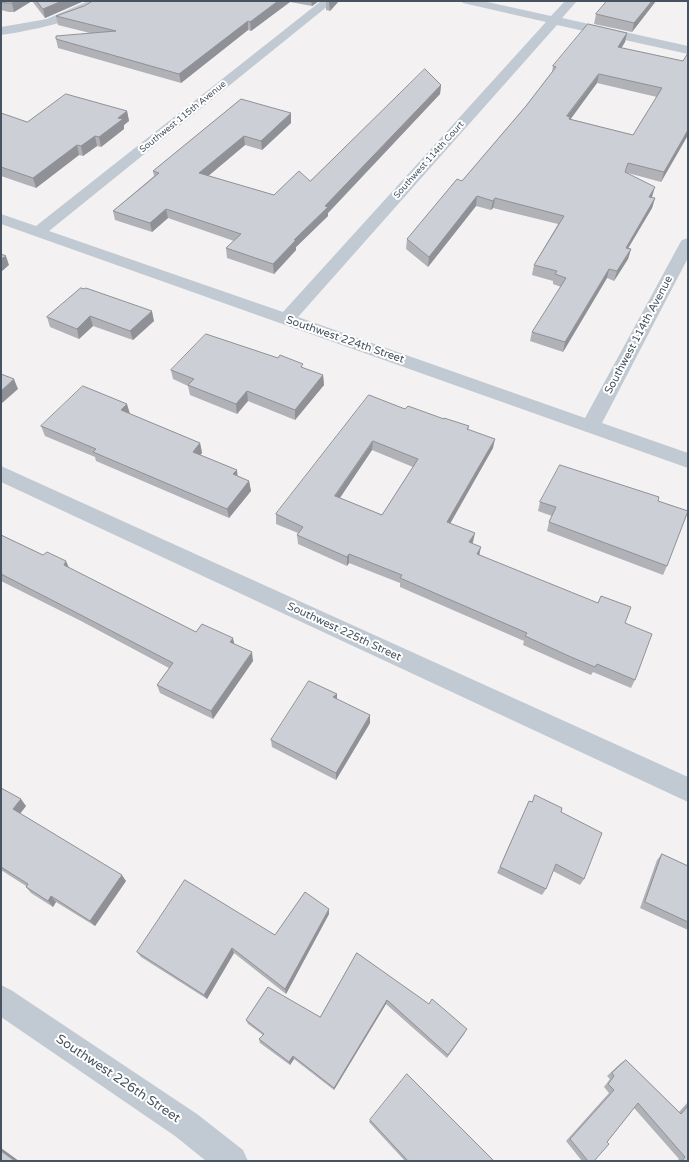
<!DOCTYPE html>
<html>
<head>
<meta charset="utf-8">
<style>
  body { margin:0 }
  #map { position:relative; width:689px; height:1162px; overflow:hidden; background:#f3f1f1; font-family:"Varela Round",sans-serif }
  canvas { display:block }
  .frame { position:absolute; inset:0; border:2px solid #475360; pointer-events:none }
</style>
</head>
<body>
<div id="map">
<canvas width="689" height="1162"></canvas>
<div class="frame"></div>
</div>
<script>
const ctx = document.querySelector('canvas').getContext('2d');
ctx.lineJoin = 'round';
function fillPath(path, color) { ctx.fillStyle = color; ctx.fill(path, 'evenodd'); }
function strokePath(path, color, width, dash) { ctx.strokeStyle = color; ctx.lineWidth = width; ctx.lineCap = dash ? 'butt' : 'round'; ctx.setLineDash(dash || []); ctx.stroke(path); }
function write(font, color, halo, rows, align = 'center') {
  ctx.font = font + ' "Varela Round",sans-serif'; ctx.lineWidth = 4; ctx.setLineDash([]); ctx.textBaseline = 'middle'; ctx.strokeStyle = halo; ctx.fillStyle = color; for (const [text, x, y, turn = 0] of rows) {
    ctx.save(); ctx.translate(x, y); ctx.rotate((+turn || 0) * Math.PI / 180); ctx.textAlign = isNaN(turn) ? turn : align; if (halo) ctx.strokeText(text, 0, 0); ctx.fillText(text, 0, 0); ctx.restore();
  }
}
const minor = new Path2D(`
  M88 1H103C90 20 23 32 1 35V27L47 19Z
  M321 1H334L49 231 283 312 546 22 463 3 461 1H483L551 16 565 1H577L562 18 688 46V54L557 25 298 317 585 418 680 243 682 240 688 238V258L602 423 688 453V468L1 224V214L36 226Z
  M1 466 688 777V802L1 482Z
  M1 985 11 990 197 1114 243 1150 248 1161H206L175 1136 1 1017Z`);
const wall = new Path2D(`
  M1 1H84L45 18 32 1 14 12H9L1 10Z
  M93 1H319L312 6 290 2 251 31 248 30 181 83 58 48 56 39 90 33 58 25 56 16 84 6Z
  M326 1H339L330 11 326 10Z
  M656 1 632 32 594 24 596 14Z
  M627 33 625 42 621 48 683 61 688 53V135L661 182 628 173 651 198H655L652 208 628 248 631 249 628 259 614 281 607 278 563 352 530 341 532 332 561 287 553 284V281L532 275 534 265 558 224 493 208 491 210 476 206 428 267 406 249 407 239 462 181 526 106 552 72 553 66ZM597 83 657 97 633 135 570 119Z
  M441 85 440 94 328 213V216L296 247V250L274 274 227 258 226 248 234 241 168 218 152 232 115 220 113 211 154 176 153 171 241 99 291 123 262 150 245 145 208 176 274 195 310 181Z
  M127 111 129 121 124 125V129L101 147 97 146 83 156 79 155 36 188 1 176V113L27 122Z
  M81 288 154 321 133 340 93 326 79 339 50 327 47 317Z
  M303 368 323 375 324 385 295 420 248 401 237 414 190 395 188 386 173 379 171 370Z
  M405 409 469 426 468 430 493 448 450 523 473 542 472 543 480 555 625 623 635 680 631 688 593 672 591 675 568 665 523 645 524 641 400 587V583L349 563 347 566 298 544 297 535 298 533 276 524V514ZM372 450 413 467 382 515 340 498Z
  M130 414 200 443 202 453 200 455 237 470V476L249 481 251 491 229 518 96 461 95 457 45 436 41 426Z
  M658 501 667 566 663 575 547 531 549 522 552 516 538 511 540 502Z
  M1 535 69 568 196 632 234 644 253 661 213 719 160 693 157 685 169 668 81 621 1 581Z
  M370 723 336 780 272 747 271 740Z
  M1 788 26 806 20 814 126 881 95 926 56 902 53 907 31 893 26 887V886L1 870Z
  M529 801 561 812 584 879 580 885 553 871 546 889 542 895 497 873Z
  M662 854 688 866V930L640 908 657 860Z
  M329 914 286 994 234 953 207 999 141 957 137 952 275 935Z
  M357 953 465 1033 447 1058 386 1004 334 1090 294 1059 290 1065 260 1043 259 1039 263 1035 248 1024 246 1020 320 1017Z
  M626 1060 679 1112 688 1102V1161H677L679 1159 634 1108 607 1142 594 1161H582L566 1141 609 1093 604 1087 610 1079 607 1076 621 1063Z
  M370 1120 494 1161H405L369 1122Z`);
const shadedWall = new Path2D(`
  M16 1H32L14 12 12 3Z
  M62 1H84L45 18 43 9Z
  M278 1H290V2L251 31 250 22Z
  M311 1H319L312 6Z
  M330 1H339L330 11 329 2Z
  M652 1H656L632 32 634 23Z
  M248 21V30L181 83 179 74Z
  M627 33 625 42 616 57 618 47Z
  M599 74 597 83 570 120 567 116Z
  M441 85 440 94 328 213V216L296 247V250L274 274 273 264 294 240 325 206Z
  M127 111 129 121 124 125V129L101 147 99 137 118 118Z
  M291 113V123L262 150 261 141Z
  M688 130V135L661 182 664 172Z
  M95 136 97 146 83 156 81 146Z
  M244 136 245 145 200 183 199 173Z
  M77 145 79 155 36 188 33 178Z
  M655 187 652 197 646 206 649 197Z
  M477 196 476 206 428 267 429 257Z
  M495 198 493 208 491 210 493 201Z
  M655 198 652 208 623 257 626 248Z
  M166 209 168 218 152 232 150 223Z
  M631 249 628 259 614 281 617 271Z
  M6 256 9 265 1 272V259Z
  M609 269 607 278 563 352 565 342Z
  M152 311 154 321 133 340 130 331Z
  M90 316 93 326 79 339 77 329Z
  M323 375 324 385 295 420V410Z
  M14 379 18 389 1 404V391Z
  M247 391 248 401 237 414 236 404Z
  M127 404 130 414 121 410Z
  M495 439 493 448 446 531 447 522Z
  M373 441 372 450 335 505V496Z
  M200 443 202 453 195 461 193 452Z
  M237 470 238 480 233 474Z
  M249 481 251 491 229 518 227 509Z
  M475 533 473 542 467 551 469 542Z
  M481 547 479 556 477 554Z
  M349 554V563L347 566V557Z
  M66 561 70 570 64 565Z
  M233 638 235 647 230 642Z
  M252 652 253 661 213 719 211 711Z
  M337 694V702L333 697Z
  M370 715V723L336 780V773Z
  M21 799 26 806 18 816 13 809Z
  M122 875 126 881 95 926 90 921Z
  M51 896 56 902 53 907 48 901Z
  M329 909V914L286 994 285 989Z
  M232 948 234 953 207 999 204 995Z
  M387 1000 386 1004 334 1090V1088Z
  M293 1056 294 1059 290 1065 289 1062Z
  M1 1148 19 1161H15L1 1151Z`);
const building = new Path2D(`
  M1 1H16L12 3H7L1 2Z
  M37 1H62L43 9Z
  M93 1H278L250 22 248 21 179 74 56 39V36L116 31 56 16 84 6Z
  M607 1H652L634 23 596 14Z
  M588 24 627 33 618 47 683 61 688 53V130L664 172 628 163 625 172 655 187 649 197 655 198 626 248 631 249 617 271 609 269 565 342 532 332 566 278 555 274 557 271 534 265 564 216 495 198 493 201 477 196 429 257 407 239 457 179 462 181 526 106 556 67 553 66ZM599 74 662 88 633 135 569 119 570 117 567 116Z
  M425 69 441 85 325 206 328 207 294 240H296L273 264 226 248 241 234 166 209 150 223 113 211 159 173 153 171 241 99 291 113 261 141 244 136 199 173 274 195 299 171 310 181Z
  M66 94 127 111 118 118 123 119 99 137 95 136 81 146 77 145 33 178 1 167V113L27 122Z
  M1 254 6 256 1 259Z
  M81 288 84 289 86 288 152 311 130 331 90 316 77 329 47 317Z
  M206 334 278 358 280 355 303 364 301 367 323 375 295 410 247 391 236 404 188 385 194 379 171 370Z
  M1 374 14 379 1 391Z
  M83 386 127 404 121 410 200 443 193 452 237 470 233 474 249 481 227 509 93 452 96 449 41 426Z
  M369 395 405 409 408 406 444 419V418L469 426 467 429 495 439 447 522 475 533 469 542 481 547 477 554 598 603 601 596 631 607 625 623 652 634 635 680 597 664 595 667 571 657 525 636 527 633 400 578 402 575 349 554 347 557 297 535 303 527 276 514ZM373 441 418 459 382 515 335 496Z
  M560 465 659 497 658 501 688 511 667 566 549 522 556 507 540 502Z
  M1 535 43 555 47 552 66 561 64 565 196 632 202 624 233 638 230 642 252 652 211 711 157 685 173 663 77 613 1 574Z
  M309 681 337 694 333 697 370 715 336 773 271 740Z
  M1 788 21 799 13 809 122 875 90 921 51 896 48 901 26 887 28 884 1 867Z
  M535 795 562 808 561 812 602 833 584 879 556 864 546 889 500 867 529 801 532 802Z
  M662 854 688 866V922L645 902Z
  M185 880 275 935 305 892 329 909 285 989 232 948 204 995 137 952Z
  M357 953 429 1004 432 999 467 1029 448 1055 387 1000 334 1088 293 1056 289 1062 259 1039 264 1034 246 1020 268 987 320 1017Z
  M626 1060 681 1114 688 1106V1161H682L685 1157 638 1103 607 1142 609 1144 594 1161H588L570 1139 614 1090 608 1084 614 1076 612 1073Z
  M407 1074 494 1161H408L370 1120Z
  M1 1151 15 1161H1Z`);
const farStreetnames = [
  ["Southwest 115th Avenue",183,117,-39],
  ["Southwest 114th Court",429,160,-48]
];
const streetNames = [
  ["Southwest 114th Avenue",639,335,-62],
  ["Southwest 224th Street",345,340,19],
  ["Southwest 225th Street",344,632,25]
];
const nearStreetnames = [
  ["Southwest 226th Street",118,1079,34]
];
fillPath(minor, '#c1cad3');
fillPath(wall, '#b0b2b8');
fillPath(shadedWall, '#909196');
fillPath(building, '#cdcfd6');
strokePath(building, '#909196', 1);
write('9px', '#475360', '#fff', farStreetnames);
write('11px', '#475360', '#fff', streetNames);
write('13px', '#475360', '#fff', nearStreetnames);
</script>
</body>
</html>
